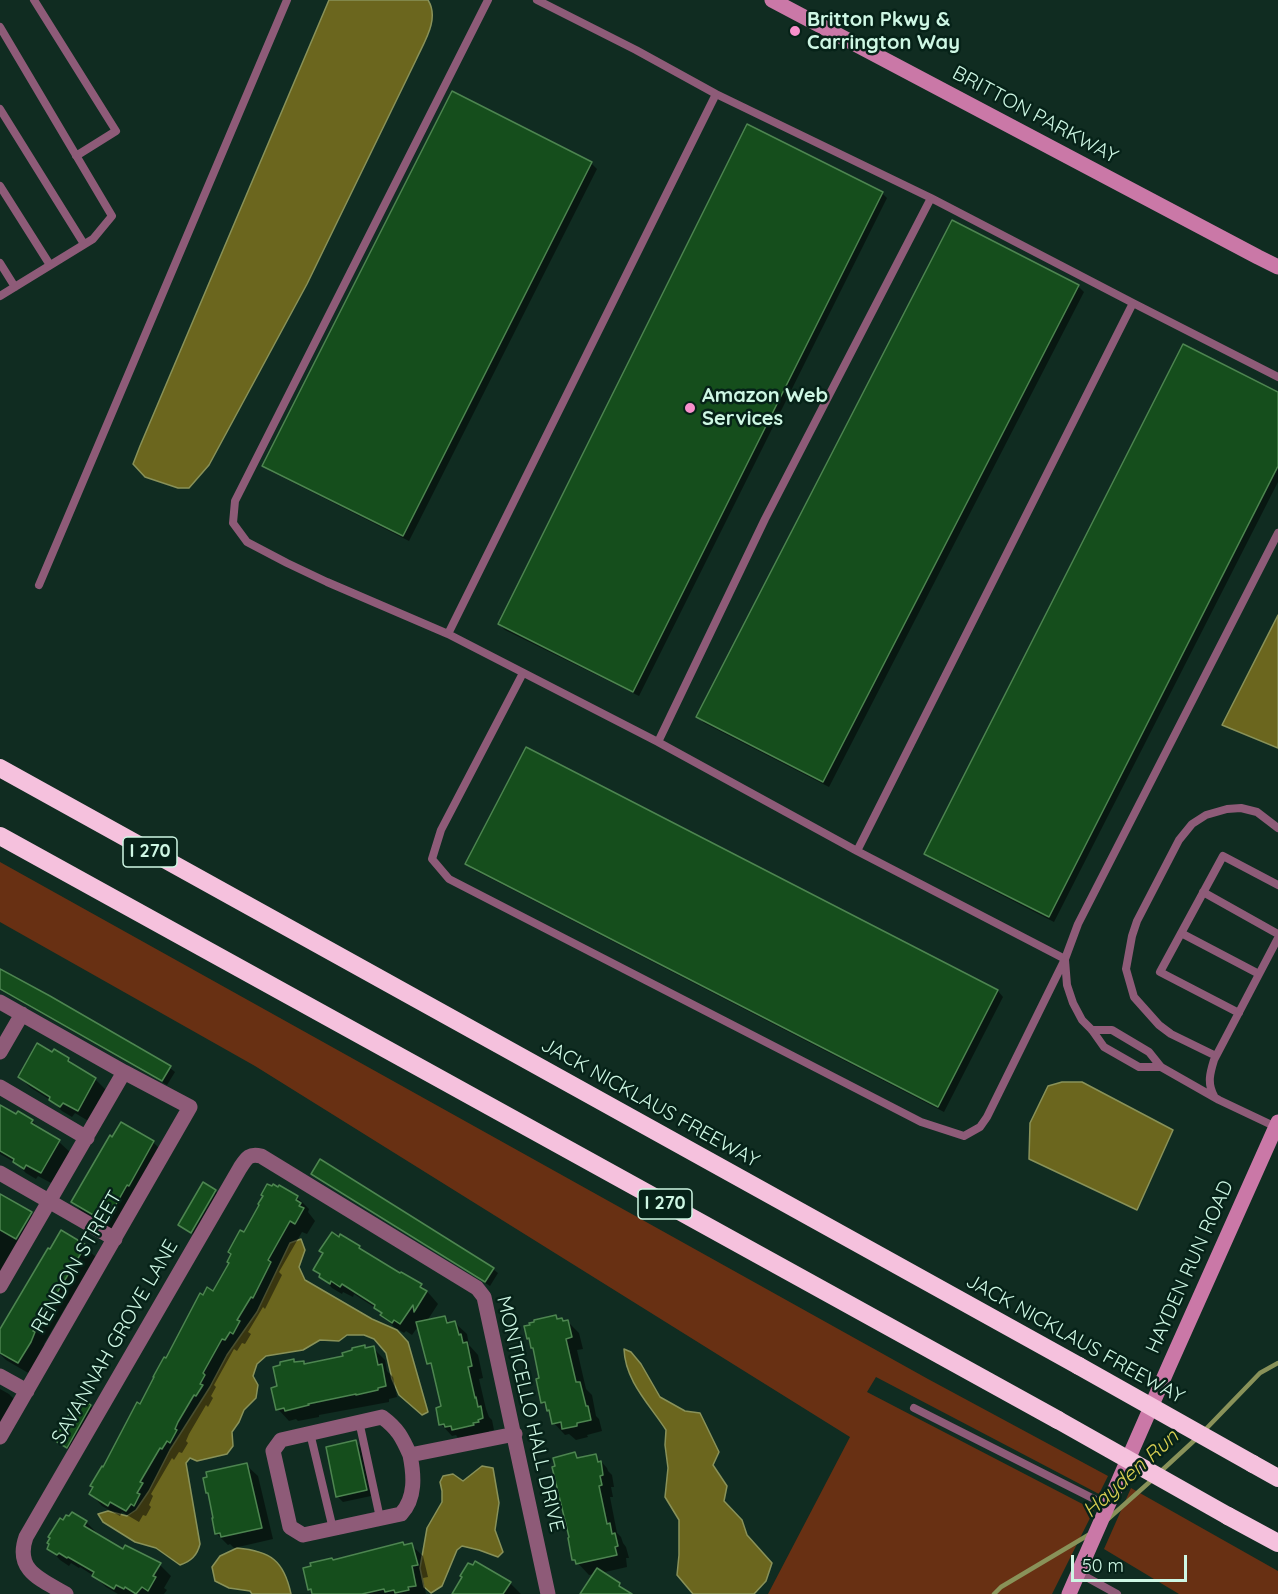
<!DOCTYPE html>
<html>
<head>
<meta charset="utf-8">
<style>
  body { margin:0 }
  #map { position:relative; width:1278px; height:1594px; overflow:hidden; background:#102c21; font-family:Quicksand,sans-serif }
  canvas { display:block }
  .scale { position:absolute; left:1071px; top:1555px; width:116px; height:27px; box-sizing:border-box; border:3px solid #cef7e4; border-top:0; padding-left:8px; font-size:18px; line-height:21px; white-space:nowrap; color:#cef7e4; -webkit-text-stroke:4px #062218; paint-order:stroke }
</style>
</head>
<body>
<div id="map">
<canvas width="1278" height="1594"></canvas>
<div class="scale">50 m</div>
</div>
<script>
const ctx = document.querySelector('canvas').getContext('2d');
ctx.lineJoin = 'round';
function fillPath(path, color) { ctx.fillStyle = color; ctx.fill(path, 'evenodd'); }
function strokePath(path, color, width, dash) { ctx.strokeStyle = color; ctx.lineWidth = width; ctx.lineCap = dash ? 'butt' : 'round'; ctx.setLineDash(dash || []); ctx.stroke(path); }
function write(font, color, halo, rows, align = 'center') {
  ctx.font = font + ' Quicksand,sans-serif'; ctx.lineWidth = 5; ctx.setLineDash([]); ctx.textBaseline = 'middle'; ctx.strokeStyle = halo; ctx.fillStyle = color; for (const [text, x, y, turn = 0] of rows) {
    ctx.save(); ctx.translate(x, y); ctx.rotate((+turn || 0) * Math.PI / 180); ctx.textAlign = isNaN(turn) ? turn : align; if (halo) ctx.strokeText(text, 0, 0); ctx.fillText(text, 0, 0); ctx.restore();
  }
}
const green = new Path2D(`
  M0 862 928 1379 1108 1476 1099 1494 876 1377 867 1392 1094 1510 1052 1594H768L850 1437 255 1066 0 922Z
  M1131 1488 1278 1571V1594H1179L1104 1549Z`);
const water = new Path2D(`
  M329 0H428C440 19 424 42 416 60L307 284 209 465 189 488H178L145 477 133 464 140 446Z
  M1278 615V748L1222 725Z
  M1062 1082H1082L1173 1130 1137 1210 1029 1159 1030 1123 1048 1086Z
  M301 1239 305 1250 299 1267 305 1280 372 1319 397 1330 408 1342 428 1412 422 1415 399 1395 392 1379 386 1353 374 1339 364 1335H347L339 1341 320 1340 303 1350 266 1356 257 1364 253 1376 258 1385 256 1398 244 1410 239 1422 232 1432 233 1446 227 1454 197 1461 190 1458 186 1463 200 1544C197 1556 191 1561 180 1565L156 1548 135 1542 103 1522 98 1514 108 1511 127 1516 136 1510 149 1491 170 1450 210 1387 227 1355 257 1312 290 1243Z
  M624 1349 631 1352 641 1364 660 1397 685 1411 700 1413 719 1452 713 1465 727 1486 724 1501 742 1520 747 1535 772 1563 766 1581 754 1594H693L677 1575 679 1555V1520L665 1497 668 1468 665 1445 666 1430C650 1405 625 1381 624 1349Z
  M482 1466 493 1468 499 1503 495 1530 503 1552 498 1557 479 1550 462 1546 457 1550 442 1586 431 1593 424 1587 420 1568 427 1528 442 1502V1491L440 1482 443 1476 453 1474 463 1481Z
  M237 1548C271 1551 284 1561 291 1594H252L250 1591 229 1588 215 1581 212 1567 220 1556Z`);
const shadow = new Path2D(`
  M453 93 591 163 597 169 409 541 270 471 264 466Z
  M882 193 887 198 639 696 505 630 499 624Z
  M1078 286 1084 292 829 787 704 723 698 717Z
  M1278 394V482L1054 922 931 859 926 854Z
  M526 749 998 991 1003 997 944 1112 472 869 467 864Z
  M0 975 170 1068 175 1072 167 1085 0 990Z
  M53 1054 68 1059 79 1069 95 1079 107 1091 90 1122 75 1113 72 1117 62 1111 52 1101 31 1088 19 1077Z
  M0 1110 32 1121 43 1131 59 1142 71 1153 53 1184 38 1176 36 1179 26 1173 16 1163 0 1154Z
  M153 1142 163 1152 117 1232 82 1212 73 1202Z
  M318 1178 493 1269 498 1273 490 1286Z
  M215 1191 219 1194 195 1235 183 1228Z
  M0 1195 31 1213 41 1224 0 1272Z
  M297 1197 309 1209 308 1212 315 1221 307 1234 302 1232 279 1272 282 1275 265 1309 263 1307 248 1332 251 1334 245 1344 242 1343 237 1351 234 1349 214 1385 216 1387 211 1396 213 1398 208 1407 206 1405 189 1434 186 1441 188 1443 182 1453 179 1452 174 1460 172 1458 151 1494 153 1496 149 1505 151 1507 146 1516 143 1515 139 1522 122 1512 120 1516 102 1506 91 1494 104 1469 203 1297 214 1293 244 1234Z
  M61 1232 85 1247 97 1258 69 1304 68 1303 44 1344 45 1345 30 1374 6 1360 0 1354V1339Z
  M359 1247 365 1253 421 1285 432 1297 438 1304 427 1321 445 1317 451 1324 455 1323 467 1334 469 1345 478 1355 483 1378 479 1379 486 1409 489 1417 492 1420 494 1430 489 1431V1434L458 1438 456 1435 452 1436 441 1424 443 1408 434 1368 429 1363 419 1325 412 1335 406 1331 404 1333 394 1327 377 1309 354 1294 353 1297 343 1292 342 1294 332 1288 315 1269Z
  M555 1316 559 1320 562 1319 565 1322 567 1321 579 1333 583 1349 577 1350 586 1389 592 1395 596 1416 599 1419 602 1431 587 1435 588 1437 576 1440 569 1434 565 1435 554 1423 551 1413 542 1402 541 1379 531 1341 528 1338Z
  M364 1347 367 1349 373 1348 385 1360 387 1371 393 1377 397 1397 389 1399V1402L319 1415V1417L298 1421 296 1419 289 1421 278 1409V1387L293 1361 296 1364 303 1362 306 1365 345 1357Z
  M0 1389 9 1394 19 1404 0 1436Z
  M79 1399 94 1409 70 1450 56 1440Z
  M356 1442 361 1448 371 1496 343 1502 337 1496Z
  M575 1454 580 1459 596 1456 607 1468 608 1471 612 1475 614 1487H611L613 1497H610L617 1533 621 1537 623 1543 626 1547 629 1558H626L627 1567 601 1573 619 1584 629 1594H583L595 1574 589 1575 574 1559Z
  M246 1465 258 1476 273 1539 234 1548 230 1544 228 1545 216 1533 210 1495 207 1492Z
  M72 1514 86 1522 98 1534 97 1535 124 1551 160 1565 171 1576 164 1588 167 1590 164 1594H118L106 1587 94 1576 80 1567 79 1568 71 1563 69 1566 60 1560 49 1548 64 1522 70 1519Z
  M403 1544 405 1546 411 1545 423 1556 428 1577 423 1578 426 1594H314L309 1589 334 1562Z
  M464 1577 510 1583 521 1594H453Z`);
const stream = new Path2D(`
  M1203 1432 1260 1373 1278 1363
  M1159 1473 1197 1438
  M1108 1519 1153 1479
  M994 1594 1001 1587 1090 1534`);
const building = new Path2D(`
  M452 91 592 162 403 536 262 466Z
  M747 124 883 192 633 692 498 624Z
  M952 220 1079 285 823 782 696 717Z
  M1183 344 1278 392V466L1049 917 924 854Z
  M526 747 998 990 938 1107 465 864Z
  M0 969 50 996 171 1066 162 1081 0 989Z
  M37 1043 52 1052 54 1049 69 1058 68 1061 96 1078 78 1111 63 1103 60 1107 49 1100 50 1097 18 1077Z
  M0 1105 16 1114 18 1111 33 1120 31 1123 60 1140 41 1173 26 1165 24 1169 13 1162 14 1159 0 1151Z
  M121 1122 154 1141 129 1186 127 1185 114 1208 116 1209 107 1223 71 1202 110 1135 112 1137Z
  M320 1159 494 1268 485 1282 311 1174Z
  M203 1182 216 1190 191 1233 178 1225Z
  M267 1184 272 1186 273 1184 278 1187 279 1185 298 1196 296 1200 301 1203 299 1206 304 1208 295 1224 290 1221 268 1260 271 1262 253 1298 251 1297 237 1320 240 1321 233 1334 230 1332 225 1340 222 1339 203 1373 205 1375 200 1384 203 1385 196 1396 194 1395 178 1422 175 1429 177 1430 170 1443 167 1441 162 1449 160 1448 140 1482 143 1483 137 1493 140 1494 134 1506 131 1504 126 1511 110 1502 108 1506 89 1494 93 1487 90 1486 102 1466 103 1467 137 1402 140 1404 154 1377H153L164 1357 166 1358 200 1293 203 1295 207 1287 213 1291 229 1263 227 1262 231 1254 228 1252 240 1230 244 1232 259 1205 258 1204 263 1196 261 1195Z
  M0 1194 32 1212 16 1239 0 1230Z
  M61 1230 86 1245 57 1293 55 1292 33 1331 35 1332 31 1342 18 1363 0 1353V1329L48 1248 50 1249Z
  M332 1232 339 1237 340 1234 360 1246 359 1248 400 1273 401 1272 422 1284 420 1287 427 1291 414 1312 413 1305 400 1324 394 1320 392 1323 380 1315 382 1313 374 1308 375 1305 342 1284 340 1287 331 1281 330 1284 319 1277 320 1274 313 1270 323 1253 319 1251Z
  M556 1315 557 1319 562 1318 563 1321 568 1320 572 1337 566 1339 576 1382H580L586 1406H588L591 1420 577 1423V1426L562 1429 561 1422 552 1424 549 1410 547 1411 545 1402 541 1403 536 1379 539 1378 533 1348H531L529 1338 527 1339 524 1326 530 1325 529 1323 534 1322V1320Z
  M445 1316 447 1323 455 1321 459 1335 461 1334 463 1343 467 1342 472 1366 468 1367 475 1398 476 1397 478 1407 481 1406 483 1418 478 1420 479 1422 473 1423 474 1425 452 1430 451 1426 445 1427 444 1424 439 1425 436 1408 441 1406 431 1363 427 1364 416 1322Z
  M365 1345V1348L374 1346 378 1365 382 1364 386 1386 378 1388V1390L356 1395V1394L308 1404 309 1405 285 1411 284 1408 276 1410 271 1388 277 1386 273 1367 280 1365V1362L294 1359V1362L304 1361V1364L343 1356 342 1353 352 1350V1348Z
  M79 1397 91 1405 67 1448 54 1440Z
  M356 1440 367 1490 336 1497 326 1447Z
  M575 1452 577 1458 596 1454 598 1462 601 1461 603 1475 600 1476 602 1485 599 1486 607 1524 610 1523 612 1534 615 1533 618 1546 615 1547 617 1555 576 1564 575 1560H572L568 1538 569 1537 552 1467 555 1466 553 1458Z
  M247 1463 262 1528 221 1537 220 1533 215 1534 212 1518H213L208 1493H206L203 1478 207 1477 206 1472Z
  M72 1512 87 1521 84 1526 123 1549 125 1545 161 1563 153 1576 156 1577 148 1591 142 1587 136 1594 125 1587 124 1589 116 1585 114 1589 92 1576 94 1572 68 1557 67 1558 59 1553 57 1555 47 1549 49 1544 47 1543 50 1538 48 1537 60 1518 63 1520 66 1515 69 1516Z
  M403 1542 404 1545 412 1543 418 1565 412 1566 416 1586 408 1587 409 1590 395 1593 394 1590 385 1592 384 1589 362 1594H312L311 1589 308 1590 303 1568 311 1566 310 1563 332 1558 333 1560Z
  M475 1561 511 1582 503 1594H452L462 1577 460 1576 468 1563 473 1565Z
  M597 1568 620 1583 619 1586 632 1594H580Z`);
const service = new Path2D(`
  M34 0 116 131 76 156
  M537 0 636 50 716 94 931 198 1133 303
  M0 27 112 216 93 239 0 296
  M0 109 84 244
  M0 186 50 265
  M0 263 15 287
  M39 585 287 0
  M448 634 327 582 287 563 247 542 233 523 235 501 488 0
  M523 673 441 830 432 859 449 879 921 1122 964 1136 980 1127 987 1117 1065 959 1078 924 1278 533
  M658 742 448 634 716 94
  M857 851 658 742 765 519 931 198
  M1203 892 1278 934
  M1181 933 1259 974
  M1065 959 857 851 1133 303 1278 377
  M1065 960 1067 985 1073 1003 1082 1020 1092 1030 1104 1047 1139 1067H1161
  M1239 1013 1160 972 1223 856 1278 885
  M1092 1030H1112L1149 1052 1161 1067 1219 1100 1276 1127
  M1216 1056 1171 1034 1159 1025 1134 997 1126 969 1132 936 1137 921 1179 840 1192 824 1206 815 1227 809 1241 808 1257 812 1278 828
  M1214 1096C1207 1083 1210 1073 1214 1060L1278 938
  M914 1408 1108 1506
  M359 1421 380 1518
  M310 1433 333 1529
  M1079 1573 1117 1594`);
const minor = new Path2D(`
  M0 1002 124 1072 190 1107 0 1437
  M0 1052 22 1014
  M0 1087 87 1138
  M0 1173 115 1239
  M0 1286 124 1072
  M0 1376 27 1391
  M410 1455C402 1437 398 1429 382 1417L281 1440 273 1451 290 1527 303 1535 401 1514C416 1498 414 1475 410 1455L515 1434
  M66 1594C42 1580 14 1571 26 1537L240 1168C246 1159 248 1153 261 1156L477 1288 484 1297 548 1594`);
const secondary = new Path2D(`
  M772 0 1258 257 1278 267
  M1069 1594 1169 1366 1278 1122`);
const motorway = new Path2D(`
  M0 768 1079 1366
  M0 836 1058 1420
  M1253 1464 1278 1478
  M1228 1516 1278 1543`);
const motorwayBridge = new Path2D(`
  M1079 1366 1253 1464
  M1058 1420 1228 1516`);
const markers = [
  [795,31,6,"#f890cc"],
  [690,408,6,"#f890cc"]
];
const shields = [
  [150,852,54],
  [665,1204,54]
];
const shieldNames = [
  ["I 270",150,852],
  ["I 270",665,1204]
];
const poiNames = [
  ["Britton Pkwy &",807,20],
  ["Carrington Way",807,43],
  ["Amazon Web",702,396],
  ["Services",702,419]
];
const streetNames = [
  ["BRITTON PARKWAY",1035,115,28],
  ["JACK NICKLAUS FREEWAY",650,1103,29],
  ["RENDON STREET",77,1262,-60],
  ["HAYDEN RUN ROAD",1190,1267,-66],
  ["JACK NICKLAUS FREEWAY",1075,1339,29],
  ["SAVANNAH GROVE LANE",115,1342,-60],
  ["MONTICELLO HALL DRIVE",530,1414,77]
];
const waterNames = [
  ["Hayden Run",1131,1474,-42]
];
fillPath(green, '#683013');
fillPath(water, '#6b661e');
strokePath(water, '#899259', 1.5);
fillPath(shadow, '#0007');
strokePath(stream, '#899259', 4.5);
fillPath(building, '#154e1c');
strokePath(building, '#4d8550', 1.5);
strokePath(service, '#8e5b78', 8);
strokePath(minor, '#8e5b78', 15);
strokePath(secondary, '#ca78a7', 15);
strokePath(motorway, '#f5c1dd', 18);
strokePath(motorwayBridge, '#f5c1dd', 18);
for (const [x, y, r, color] of markers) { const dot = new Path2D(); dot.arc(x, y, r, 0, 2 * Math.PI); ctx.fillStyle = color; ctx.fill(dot); strokePath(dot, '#062218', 2); }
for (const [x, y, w] of shields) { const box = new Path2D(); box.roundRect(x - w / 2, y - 15, w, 30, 4.5); ctx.fillStyle = '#062218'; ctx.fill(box); strokePath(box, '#cef7e4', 1.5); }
write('bold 18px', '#cef7e4', null, shieldNames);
write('bold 20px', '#cef7e4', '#062218', poiNames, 'left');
write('20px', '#cef7e4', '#062218', streetNames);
write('italic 21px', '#d7ce52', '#062218', waterNames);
</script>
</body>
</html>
